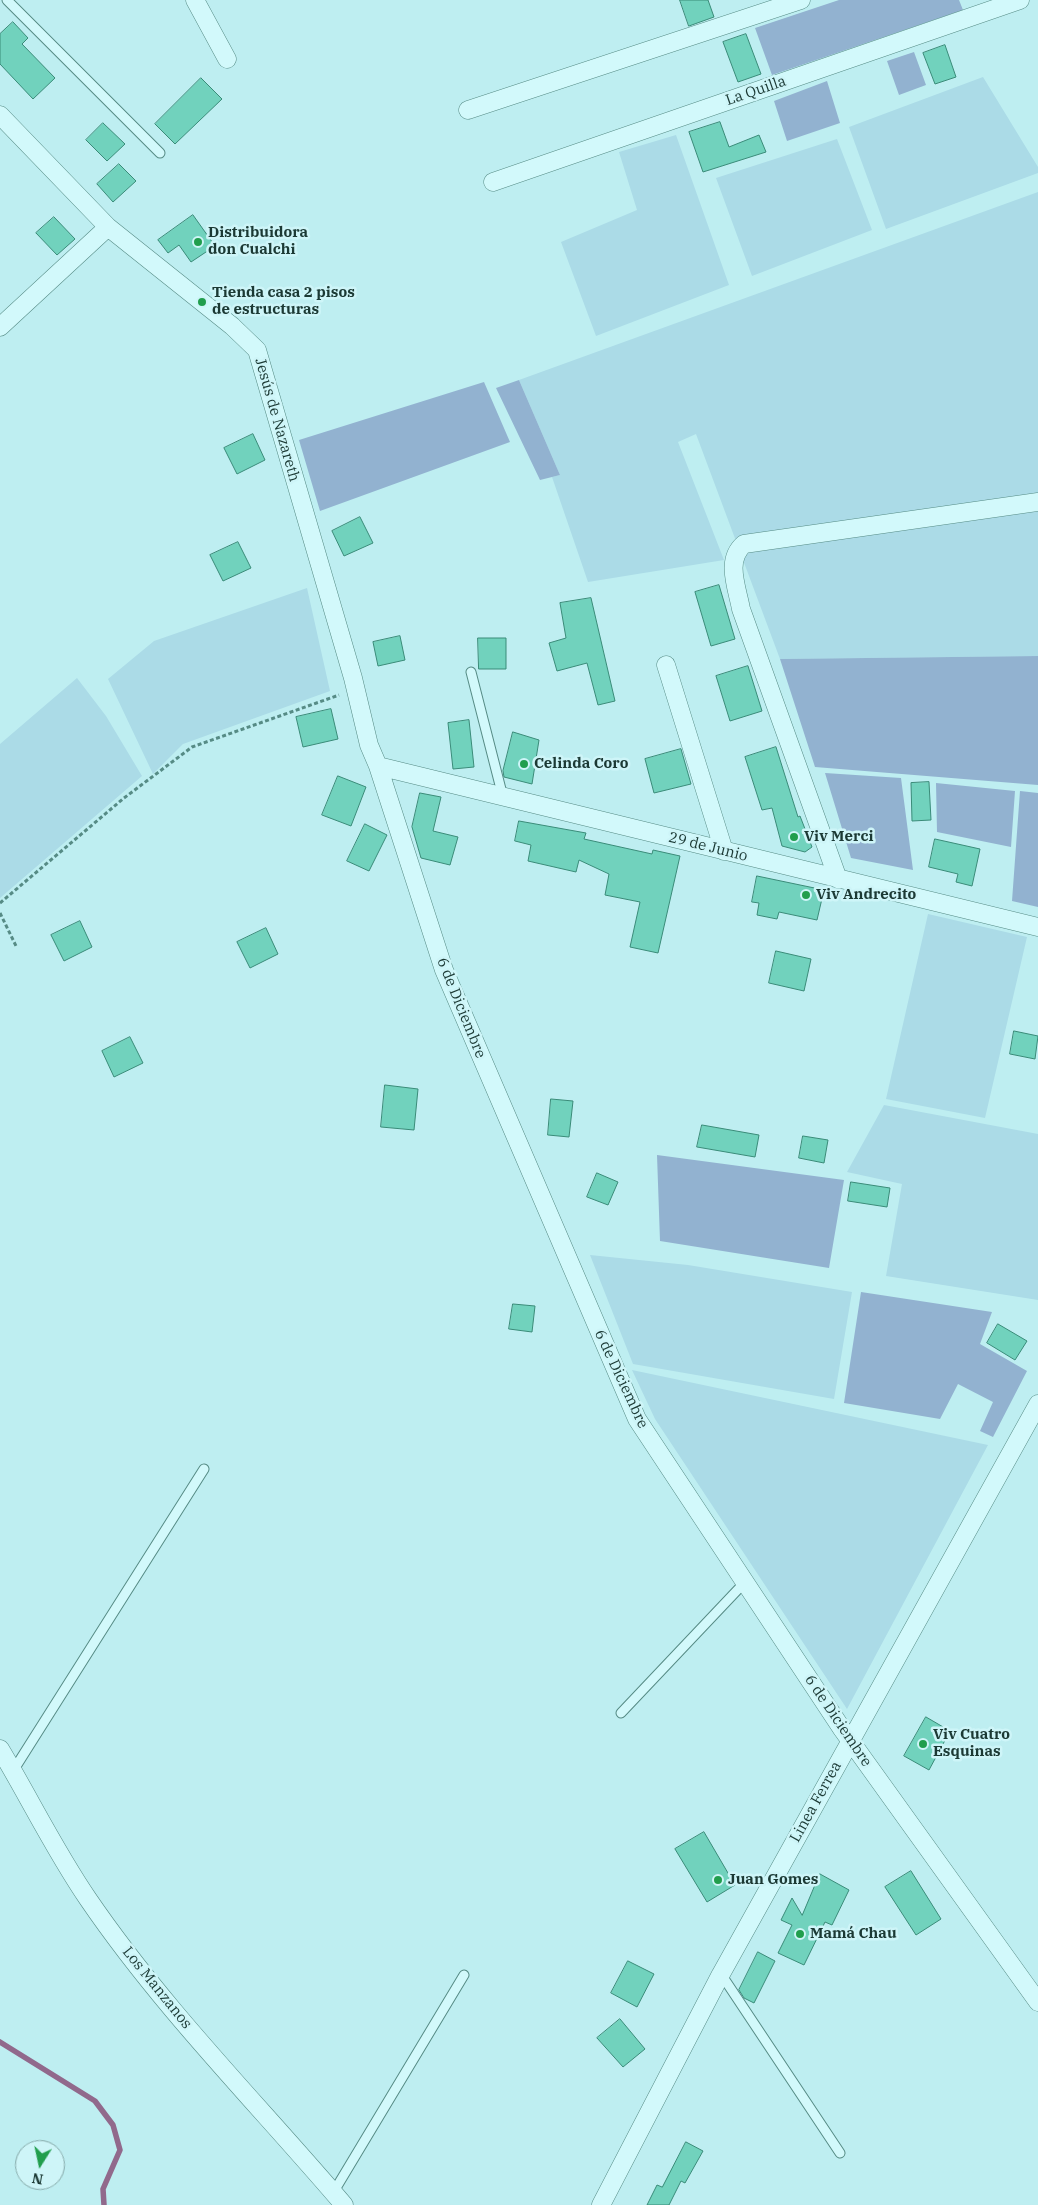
<!DOCTYPE html>
<html>
<head>
<meta charset="utf-8">
<style>
  body { margin:0 }
  #map { position:relative; width:1038px; height:2205px; overflow:hidden; background:#beeef1; font-family:"IBM Plex Serif",serif }
  canvas { display:block }
  .north { position:absolute; left:15px; top:2140px; width:50px; height:50px; box-sizing:border-box; background:#cef5f8; border:1px solid #86aaaa; border-radius:50%; rotate:190deg; font-size:14px; font-weight:700; line-height:20px; text-align:center; color:#1b3934 }
  .north::after { content:''; display:block; margin:auto; width:18px; height:22px; background:#219e4d; clip-path:polygon(50% 0,100% 100%,50% 72%,0 100%) }
</style>
</head>
<body>
<div id="map">
<canvas width="1038" height="2205"></canvas>
<div class="north">N</div>
</div>
<script>
const ctx = document.querySelector('canvas').getContext('2d');
ctx.lineJoin = 'round';
function fillPath(path, color) { ctx.fillStyle = color; ctx.fill(path, 'evenodd'); }
function strokePath(path, color, width, dash) { ctx.strokeStyle = color; ctx.lineWidth = width; ctx.lineCap = dash ? 'butt' : 'round'; ctx.setLineDash(dash || []); ctx.stroke(path); }
function write(font, color, halo, rows, align = 'center') {
  ctx.font = font + ' "IBM Plex Serif",serif'; ctx.lineWidth = 5; ctx.setLineDash([]); ctx.textBaseline = 'middle'; ctx.strokeStyle = halo; ctx.fillStyle = color; for (const [text, x, y, turn = 0] of rows) {
    ctx.save(); ctx.translate(x, y); ctx.rotate((+turn || 0) * Math.PI / 180); ctx.textAlign = isNaN(turn) ? turn : align; if (halo) ctx.strokeText(text, 0, 0); ctx.fillText(text, 0, 0); ctx.restore();
  }
}
const farmland = new Path2D(`
  M983 77 1038 167V173L886 229 849 127Z
  M676 135 729 285 596 336 561 242 637 210 619 152Z
  M837 139 872 230 752 276 716 178Z
  M1038 192V656L780 659 696 434 678 442 724 560 588 582 552 477 560 475 519 380Z
  M307 588 330 691 183 744 153 774 108 679 154 641Z
  M77 678 106 716 142 776 0 898V744Z
  M928 914 1027 937 985 1118 886 1099Z
  M884 1105 1038 1134V1300L886 1276 902 1184 847 1172Z
  M590 1255 688 1265 852 1292 834 1399 633 1364Z
  M632 1370 988 1445 847 1709 655 1419Z`);
const green = new Path2D(`
  M839 0H959L963 10 772 75 755 28Z
  M914 52 926 85 899 95 887 61Z
  M827 81 840 123 787 141 774 101Z
  M519 380 560 475 540 480 496 388Z
  M484 382 510 442 320 511 299 440Z
  M1038 656V785L815 767 780 659Z
  M825 773 901 778 913 870 851 858Z
  M936 783 1015 791 1011 847 937 832Z
  M1020 791 1038 793V907L1012 901Z
  M657 1155 844 1180 829 1268 660 1241Z
  M861 1292 992 1312 980 1344 1027 1371 993 1437 980 1431 993 1402 958 1384 940 1419 844 1403Z`);
const stream = new Path2D(`
  M0 2042 95 2101 113 2125 120 2150 103 2189 104 2205`);
const building = new Path2D(`
  M680 0H708L714 17 689 26Z
  M13 22 28 38 22 44 55 78 33 99 0 64V34Z
  M746 34 761 74 738 82 723 42Z
  M945 45 956 77 935 84 923 53Z
  M201 78 222 99 175 144 155 124Z
  M720 122 729 147 759 135 766 152 703 172 689 132Z
  M103 123 125 144 107 161 86 140Z
  M119 164 136 181 113 202 97 184Z
  M193 215 215 246 191 262 179 245 168 253 158 240Z
  M54 217 75 239 57 255 36 233Z
  M253 434 265 460 237 474 224 448Z
  M360 517 373 543 344 556 332 531Z
  M238 542 251 568 223 581 210 555Z
  M719 585 735 639 711 646 695 592Z
  M591 598 615 701 598 705 587 663 557 671 549 643 566 638 560 603Z
  M400 636 405 660 378 666 373 642Z
  M478 638H506V669H479Z
  M748 666 762 711 730 721 716 676Z
  M331 709 338 739 303 747 296 717Z
  M469 720 474 767 453 769 448 723Z
  M513 732 539 740 532 784 504 777 503 771Z
  M776 747 798 817 800 816 812 847 805 852 782 846 772 808 762 810 745 757Z
  M681 749 691 784 654 793 645 759Z
  M338 776 366 787 351 826 322 815Z
  M929 782 931 820 912 821 911 783Z
  M420 793 441 797 433 831 458 837 450 865 421 858 412 827Z
  M519 821 586 833 584 839 652 854 653 850 680 856 658 953 630 947 640 902 605 895 609 874 579 860 576 872 528 861 531 845 515 841Z
  M365 824 387 835 369 871 347 861Z
  M935 839 980 849 972 886 956 882 958 874 929 867Z
  M757 876 824 890 817 920 779 912 777 919 757 915 759 903 752 902Z
  M80 921 92 947 64 961 51 935Z
  M266 928 278 954 250 968 237 942Z
  M776 951 811 959 804 991 769 983Z
  M1014 1031 1038 1036 1035 1059 1010 1054Z
  M130 1037 143 1063 114 1077 102 1051Z
  M385 1085 418 1089 414 1130 381 1127Z
  M551 1099 573 1101 569 1137 548 1135Z
  M702 1125 759 1135 755 1157 697 1147Z
  M803 1136 828 1140 824 1163 799 1158Z
  M597 1173 618 1182 608 1205 587 1197Z
  M851 1182 890 1188 887 1207 848 1201Z
  M513 1304 535 1306 532 1332 509 1329Z
  M998 1324 1027 1341 1015 1360 987 1343Z
  M926 1717 950 1731 929 1770 904 1756Z
  M704 1832 735 1885 707 1902 675 1849Z
  M911 1871 941 1919 916 1935 885 1887Z
  M820 1874 849 1890 832 1925 825 1922 804 1965 778 1953 792 1925 781 1920 792 1898 802 1915Z
  M758 1952 775 1961 754 2003 744 1998 739 1990Z
  M628 1961 654 1974 637 2007 611 1993Z
  M620 2019 645 2049 623 2067 597 2038Z
  M686 2142 703 2151 685 2183 681 2181 669 2205H647L657 2185 662 2187Z`);
const path = new Path2D(`
  M0 903 124 798 192 747 339 695
  M0 913 17 948`);
const service = new Path2D(`
  M7 0 160 153
  M471 672 503 797
  M621 1713 745 1582
  M13 1771 204 1469
  M721 1974 840 2153
  M333 2193 464 1975`);
const minor = new Path2D(`
  M195 0 227 59
  M468 110 801 0
  M0 115 108 227 232 326 257 350 353 678 369 745 378 766 444 970 637 1419 842 1729 1038 2002
  M493 182 1020 0
  M0 327 108 227
  M666 665 724 851
  M378 766 1038 927
  M838 879 741 609C737 587 725 560 744 544L1038 502
  M0 1749C30 1799 55 1851 88 1899 163 2009 258 2104 344 2205
  M601 2205 721 1974 1038 1404`);
const markers = [
  [198,242,5,"#219e4d"],
  [202,302,5,"#219e4d"],
  [524,764,5,"#219e4d"],
  [794,837,5,"#219e4d"],
  [806,895,5,"#219e4d"],
  [923,1744,5,"#219e4d"],
  [718,1880,5,"#219e4d"],
  [800,1934,5,"#219e4d"]
];
const streetNames = [
  ["La Quilla",756,91,-19],
  ["Jesús de Nazareth",277,420,74],
  ["29 de Junio",708,847,14],
  ["6 de Diciembre",461,1008,68],
  ["6 de Diciembre",621,1379,65],
  ["6 de Diciembre",838,1721,56],
  ["Linea Ferrea",816,1802,-61],
  ["Los Manzanos",157,1988,51]
];
const poiNames = [
  ["Distribuidora",208,233],
  ["don Cualchi",208,250],
  ["Tienda casa 2 pisos",212,293],
  ["de estructuras",212,310],
  ["Celinda Coro",534,764],
  ["Viv Merci",804,837],
  ["Viv Andrecito",816,895],
  ["Viv Cuatro",933,1735],
  ["Esquinas",933,1752],
  ["Juan Gomes",728,1880],
  ["Mamá Chau",810,1934]
];
fillPath(farmland, '#abdbe7');
fillPath(green, '#92b2d0');
strokePath(stream, '#91698c', 5.5);
fillPath(building, '#71d2bd');
strokePath(building, '#3a8b78', 1);
strokePath(service, '#568b85', 11);
strokePath(minor, '#568b85', 19);
strokePath(path, '#568b85', 3, [4, 2.5]);
strokePath(service, '#d2f9fb', 9);
strokePath(minor, '#d2f9fb', 18);
for (const [x, y, r, color] of markers) { const dot = new Path2D(); dot.arc(x, y, r, 0, 2 * Math.PI); ctx.fillStyle = color; ctx.fill(dot); strokePath(dot, '#cef5f8', 2); }
write('15px', '#1b3934', '#cef5f8', streetNames);
write('bold 15px', '#1b3934', '#cef5f8', poiNames, 'left');
</script>
</body>
</html>
